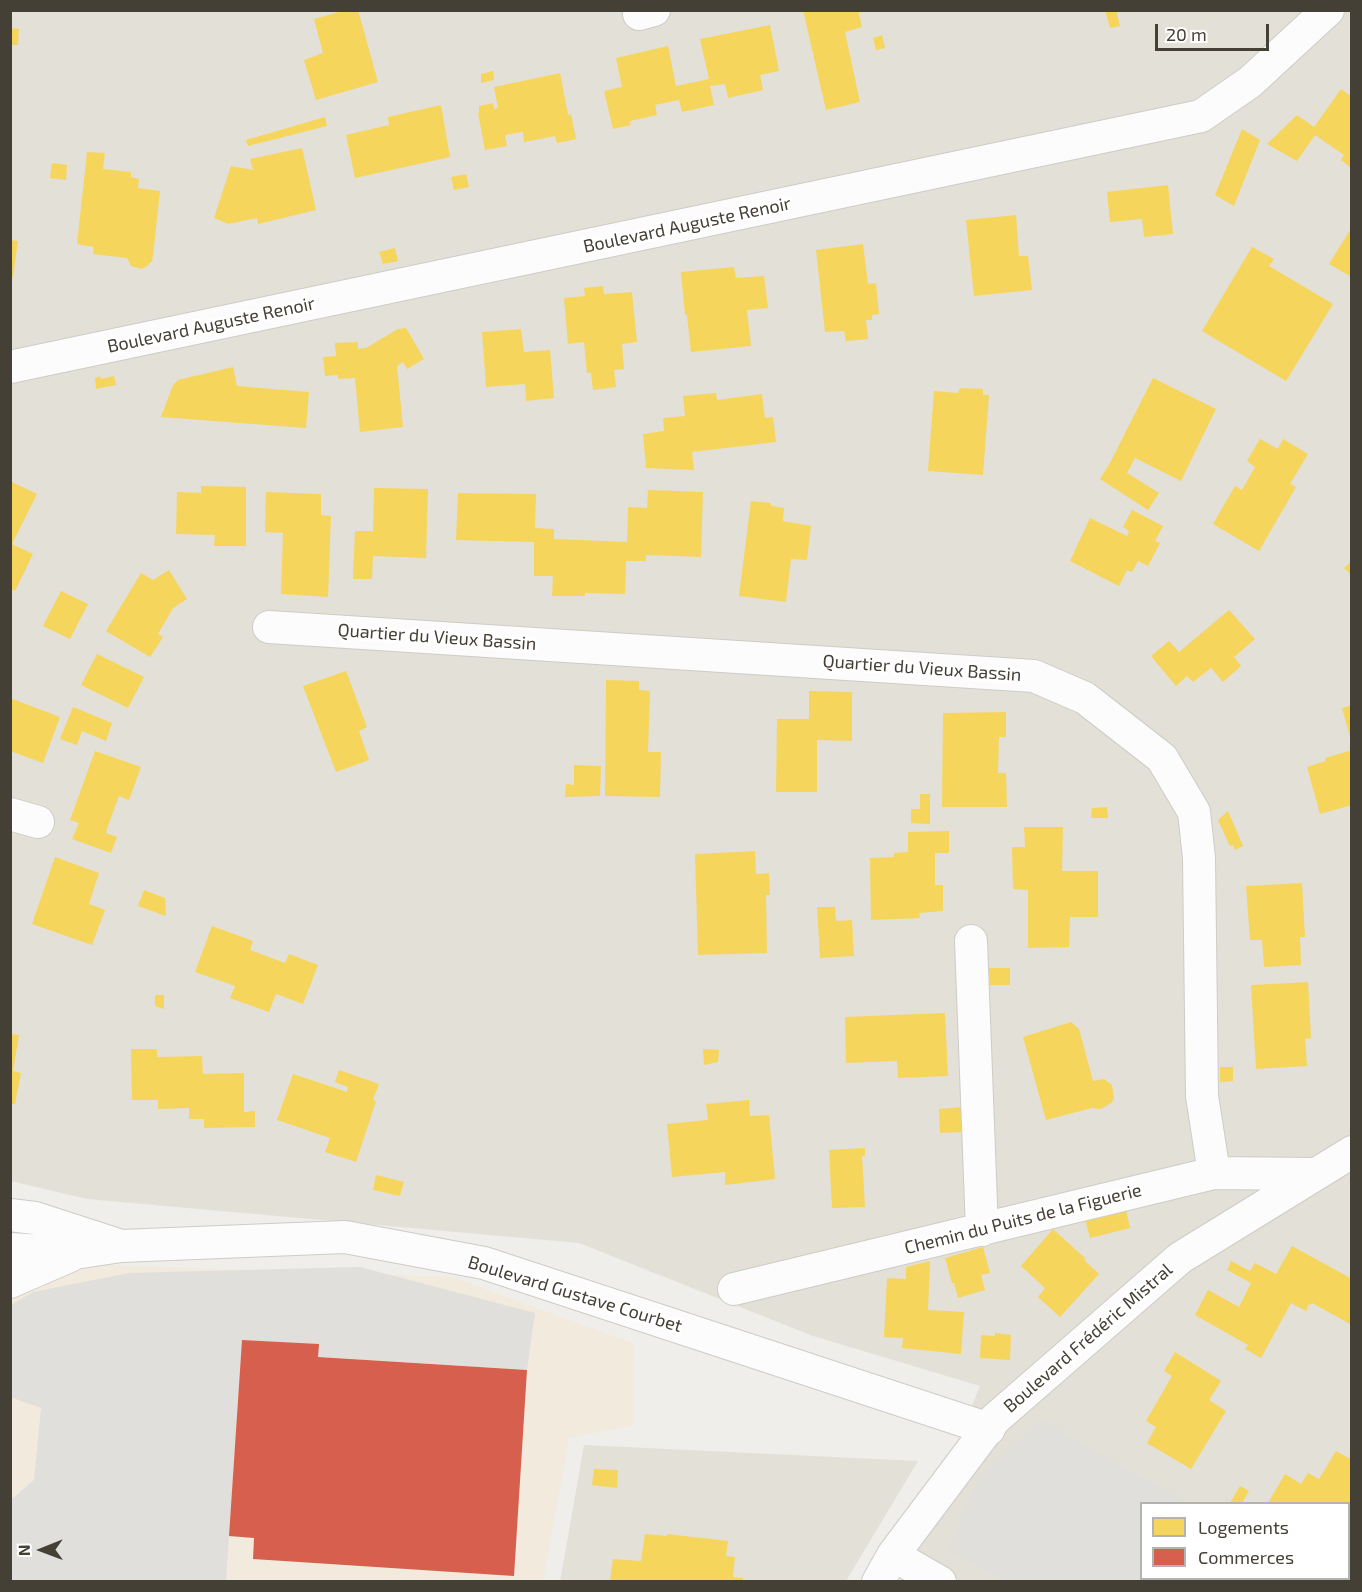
<!DOCTYPE html>
<html>
<head>
<meta charset="utf-8">
<style>
  body { margin:0 }
  #map { position:relative; width:1362px; height:1592px; overflow:hidden; background:#efeeea; font-family:"Exo 2",sans-serif }
  canvas { display:block }
  .frame { position:absolute; inset:0; border:12px solid #454036; pointer-events:none }
  .legend { position:absolute; left:1140px; top:1502px; width:210px; height:78px; box-sizing:border-box; background:#fff; border:2px solid #b5b3af; margin:0; padding:8px 10px; list-style:none; font-size:18px; color:#454036 }
  .legend li { display:flex; align-items:center; gap:12px; height:30px }
  .legend b { width:30px; border:2px solid #b5b3af }
  .north { position:absolute; left:12px; top:1520px; width:60px; height:60px; -webkit-text-stroke:4px #fff; paint-order:stroke; rotate:269deg; font-size:16px; font-weight:700; line-height:24px; text-align:center; color:#454036 }
  .north::after { content:''; display:block; margin:auto; width:21px; height:27px; background:#454036; clip-path:polygon(50% 0,100% 100%,50% 72%,0 100%) }
  .scale { position:absolute; left:1155px; top:24px; width:114px; height:27px; box-sizing:border-box; border:3px solid #454036; border-top:0; padding-left:8px; font-size:18px; line-height:21px; white-space:nowrap; color:#454036; -webkit-text-stroke:4px #fff; paint-order:stroke }
</style>
</head>
<body>
<div id="map">
<canvas width="1362" height="1592"></canvas>
<div class="frame"></div>
<ul class="legend">
<li><b style="height:16px;background:#f6d55c"></b>Logements</li>
<li><b style="height:16px;background:#d6604d"></b>Commerces</li>
</ul>
<div class="north">N</div>
<div class="scale">20 m</div>
</div>
<script>
const ctx = document.querySelector('canvas').getContext('2d');
ctx.lineJoin = 'round';
function fillPath(path, color) { ctx.fillStyle = color; ctx.fill(path, 'evenodd'); }
function strokePath(path, color, width, dash) { ctx.strokeStyle = color; ctx.lineWidth = width; ctx.lineCap = dash ? 'butt' : 'round'; ctx.setLineDash(dash || []); ctx.stroke(path); }
function write(font, color, halo, rows, align = 'center') {
  ctx.font = font + ' "Exo 2",sans-serif'; ctx.lineWidth = 6; ctx.setLineDash([]); ctx.textBaseline = 'middle'; ctx.strokeStyle = halo; ctx.fillStyle = color; for (const [text, x, y, turn = 0] of rows) {
    ctx.save(); ctx.translate(x, y); ctx.rotate((+turn || 0) * Math.PI / 180); ctx.textAlign = isNaN(turn) ? turn : align; if (halo) ctx.strokeText(text, 0, 0); ctx.fillText(text, 0, 0); ctx.restore();
  }
}
const residential = new Path2D(`
  M11 11H1351V1581H901L980 1386 813 1336 579 1243 87 1199 11 1181ZM1142 1504H1348V1578H1142Z
  M584 1445 918 1461 846 1581 560 1582Z`);
const commercial = new Path2D(`
  M103 1265 452 1277 634 1344 633 1425 569 1438 543 1581H11L10 1287Z`);
const parking = new Path2D(`
  M360 1267 535 1313 527 1370 318 1357V1344L242 1340 226 1581H11L10 1501 34 1480 41 1408 10 1397 11 1305 33 1292 129 1273Z
  M1042 1420 1187 1503 1142 1504V1578H1316L1322 1581H1004L948 1550 979 1478Z`);
const homes = new Path2D(`
  M346 10H358L378 82 316 100 304 60 323 53 314 19Z
  M803 10H858L862 27 845 32 860 102 826 110Z
  M1105 10H1116L1120 26 1110 28Z
  M770 25 779 71 760 75 763 90 728 98 725 84 710 86 714 105 682 112 679 100 655 105 657 115 630 121 631 125 613 129 604 91 622 87 616 58 668 46 676 86 709 79 700 39Z
  M10 28 19 29 18 45H10Z
  M882 35 885 48 876 50 873 38Z
  M493 71 494 80 481 83V74Z
  M560 73 568 115 571 114 576 139 557 143 555 136 524 142 523 132 505 135 507 146 485 150 478 113H479V106L493 103 494 109 498 108 494 87Z
  M1341 89 1352 97V165L1350 167 1341 160 1344 155 1315 135 1297 161 1267 144 1297 115 1314 127Z
  M441 105 450 157 355 178 346 135 389 125 388 117Z
  M325 117 327 126 248 146 246 140Z
  M1242 129 1260 140 1234 206 1215 195Z
  M302 148 316 210 258 224 257 218 228 224 214 218 231 166 253 170 250 159Z
  M87 152 105 153 103 169 131 172V177L139 179 138 188 160 191 153 256 152 261 147 266 142 269 131 266 127 258 93 254 94 247 77 244Z
  M52 163 67 165 66 180 50 178Z
  M466 174 469 187 454 190 451 177Z
  M1168 185 1173 234 1144 237 1142 219 1110 222 1107 192Z
  M1016 215 1019 256H1028L1032 290 974 296 966 220Z
  M1352 227V277L1329 264Z
  M10 240 18 241 13 277H10Z
  M863 244 868 284 876 283 879 314 872 315V320H866L868 339 846 341 844 331 825 332 816 250Z
  M1252 247 1274 259 1269 266 1333 304 1286 381 1202 331Z
  M395 248 398 261 383 264 379 252Z
  M734 267 736 278 764 276 768 308 747 310 751 346 691 352 687 315H685L681 272Z
  M603 286 604 294 632 292 637 342 622 344 624 369 614 370 616 387 593 390 591 373H587L584 342 568 344 564 298 585 296 584 288Z
  M406 328 424 359 407 369 403 362 397 366 403 427 360 432 355 378 338 379V375L325 376 323 357 336 356 335 343 358 342V349L366 348 398 329Z
  M521 329 524 352 550 350 554 398 526 401 525 384 486 387 482 332Z
  M233 367 237 386 309 392 306 428 161 417 173 385 178 380Z
  M100 376 101 379 114 376 116 385 96 389 95 378Z
  M1153 378 1216 409 1181 481 1135 458 1127 473 1159 493 1148 510 1100 479 1110 463Z
  M960 388 983 389V395H989L983 475 928 471 934 391 958 393Z
  M716 393 717 400 762 394 765 418 773 417 776 442 692 452 694 470 646 468 643 434 664 431 663 418 685 416 683 396Z
  M1260 439 1278 449 1283 439 1308 454 1290 484 1296 487 1259 551 1213 524 1235 486 1242 490 1255 467 1247 461Z
  M10 481 37 494 12 544 33 554 15 591 10 588Z
  M201 486 246 487V546H214L215 535 176 534 177 492 201 493Z
  M374 488 428 489 426 558 373 556 372 579H353L355 531H373Z
  M648 490 703 492 701 557 646 555V561H626L625 594 585 593V596H552L553 576H534V542L456 540 458 493 536 494 535 528 554 529V539L627 542 628 507 647 508Z
  M266 492 321 494V515L331 516 328 597 281 594 283 533 265 532Z
  M751 501 771 503V506L784 508 783 521 811 526 807 560 791 559 786 602 739 596Z
  M1132 510 1163 526 1155 541 1160 543 1148 566 1138 561 1132 572 1127 570 1119 586 1070 561 1090 518 1127 536 1129 531 1123 527Z
  M1352 561V576L1344 568Z
  M169 570 187 599 173 608 158 634 163 637 150 657 106 631 141 573 153 580Z
  M61 591 88 604 70 639 43 626Z
  M1229 610 1255 639 1234 657 1241 666 1223 682 1211 668 1193 682 1187 676 1176 686 1151 656 1169 641 1179 652Z
  M97 654 144 677 128 708 81 685Z
  M346 671 367 727 359 731 369 760 336 772 303 686Z
  M606 680 639 681V690L650 691 648 752H661L660 797 605 796Z
  M809 691 852 692V741L817 740V792H776L777 719H809Z
  M10 698 60 717 43 763 10 751Z
  M1352 705V740H1351L1342 708Z
  M73 707 112 723 106 741 82 731 77 745 60 739Z
  M1006 712V737H999L998 773H1006L1007 807H942L943 713Z
  M1352 750V805L1320 814 1307 767 1326 761 1325 758Z
  M95 751 141 767 129 800 119 796 108 826 106 833 117 837 111 853 72 839 79 823 70 820Z
  M574 765 601 766 600 796 565 797 566 784 574 785Z
  M920 794H930V824L911 823V809H920Z
  M1107 807 1108 818H1091L1092 808Z
  M1228 811 1243 846 1235 850 1233 845 1230 846 1218 820Z
  M1024 827H1063L1062 871H1098V917H1070L1069 947 1028 948V890L1013 889 1012 847H1025Z
  M949 831V853H935V885H943V911L919 913 920 918 871 920 870 858 894 857V853L908 852V832Z
  M755 851 756 874 769 873 770 895H766L767 953 698 955 695 854Z
  M55 857 99 873 89 904 105 910 92 945 32 924Z
  M1302 883 1305 937H1300L1301 965 1264 967 1262 940H1250L1246 886Z
  M144 890 165 898 166 916 138 906Z
  M817 907H835L836 921 852 920 854 956 820 958Z
  M212 926 253 941 250 950 285 963 289 954 318 965 303 1004 276 994 269 1012 230 998 235 986 195 972Z
  M989 968H1010V985H990Z
  M1308 982 1311 1038 1305 1039 1307 1066 1256 1069 1251 985Z
  M155 995H164V1009L155 1006Z
  M945 1013 948 1076 898 1078 897 1061 846 1063 845 1017Z
  M1071 1022 1079 1029 1093 1081 1104 1079 1112 1085 1114 1099 1111 1103 1101 1109 1092 1108 1046 1120 1023 1037Z
  M10 1034 19 1035 13 1071 21 1073 15 1104H10Z
  M131 1049H157V1057L202 1056 203 1074 244 1073V1112L255 1111V1127L204 1128V1119H189V1108L158 1109V1100H132Z
  M703 1049 719 1050 718 1062 704 1065Z
  M1220 1067H1233V1081L1220 1082Z
  M339 1070 379 1084 373 1100 376 1101 356 1162 325 1152 330 1138 277 1120 293 1074 347 1092 348 1087 335 1082Z
  M749 1100 750 1116 769 1115 775 1179 725 1185V1172L672 1177 667 1124 708 1120 706 1104Z
  M963 1107 965 1132 940 1133 939 1109Z
  M865 1148V1156H862L865 1207 832 1208 829 1150Z
  M376 1175 404 1182 400 1196 373 1190Z
  M1126 1210 1130 1228 1090 1238 1085 1219Z
  M1053 1229 1086 1259 1084 1260 1099 1274 1060 1317 1038 1297 1045 1288 1021 1266Z
  M1292 1246 1352 1279V1325L1312 1303 1310 1305 1309 1304 1306 1311 1291 1303 1261 1358 1245 1349 1248 1345 1195 1315 1208 1290 1239 1307 1251 1283 1227 1270 1231 1261 1250 1271 1255 1263 1276 1274Z
  M983 1247 990 1273 981 1275 985 1290 958 1298 954 1283H952L945 1258Z
  M930 1261 928 1310 964 1312 961 1354 902 1348 903 1338 884 1337 887 1278 906 1279V1267Z
  M995 1333 1011 1335 1010 1360 980 1358 981 1335 995 1336Z
  M1175 1352 1221 1381 1209 1400 1226 1411 1191 1469 1147 1443 1156 1427 1146 1421 1172 1376 1164 1371Z
  M1336 1451 1352 1460V1529L1348 1534V1503H1268L1285 1474 1301 1484 1308 1473 1319 1479Z
  M594 1469 618 1470 617 1488 592 1485Z
  M1240 1486 1249 1491 1242 1503H1230Z
  M645 1534 667 1536V1534L728 1541 726 1556 735 1557 733 1577 743 1578V1581H610L613 1559 641 1561Z`);
const shops = new Path2D(`
  M242 1340 319 1344 318 1357 527 1370 514 1576 253 1559 254 1538 229 1536Z`);
const street = new Path2D(`
  M639 14 654 10
  M10 367 1201 116 1250 82 1328 10
  M269 627 1034 676 1085 698 1162 758 1194 812 1199 858 1202 1096 1214 1173
  M10 814 38 822
  M971 941 982 1230
  M10 1215 35 1218 115 1244
  M10 1249 75 1253 121 1246 345 1237 484 1263 989 1429
  M10 1282 72 1255
  M734 1289 1214 1173 1315 1174
  M893 1555 940 1582
  M878 1582 893 1555 995 1419 1180 1258 1352 1152`);
const streetNames = [
  ["Boulevard Auguste Renoir",687,225,-12],
  ["Boulevard Auguste Renoir",211,325,-12],
  ["Quartier du Vieux Bassin",437,637,4],
  ["Quartier du Vieux Bassin",922,668,4],
  ["Chemin du Puits de la Figuerie",1023,1219,-14],
  ["Boulevard Gustave Courbet",575,1294,17],
  ["Boulevard Frédéric Mistral",1088,1338,-41]
];
fillPath(residential, '#e3e0d7');
fillPath(commercial, '#f1eadd');
fillPath(parking, '#e1dfdb');
fillPath(homes, '#f6d55c');
fillPath(shops, '#d6604d');
strokePath(street, '#cdccc7', 34);
strokePath(street, '#fdfcfc', 32);
write('18px', '#454036', '#fff', streetNames);
</script>
</body>
</html>
